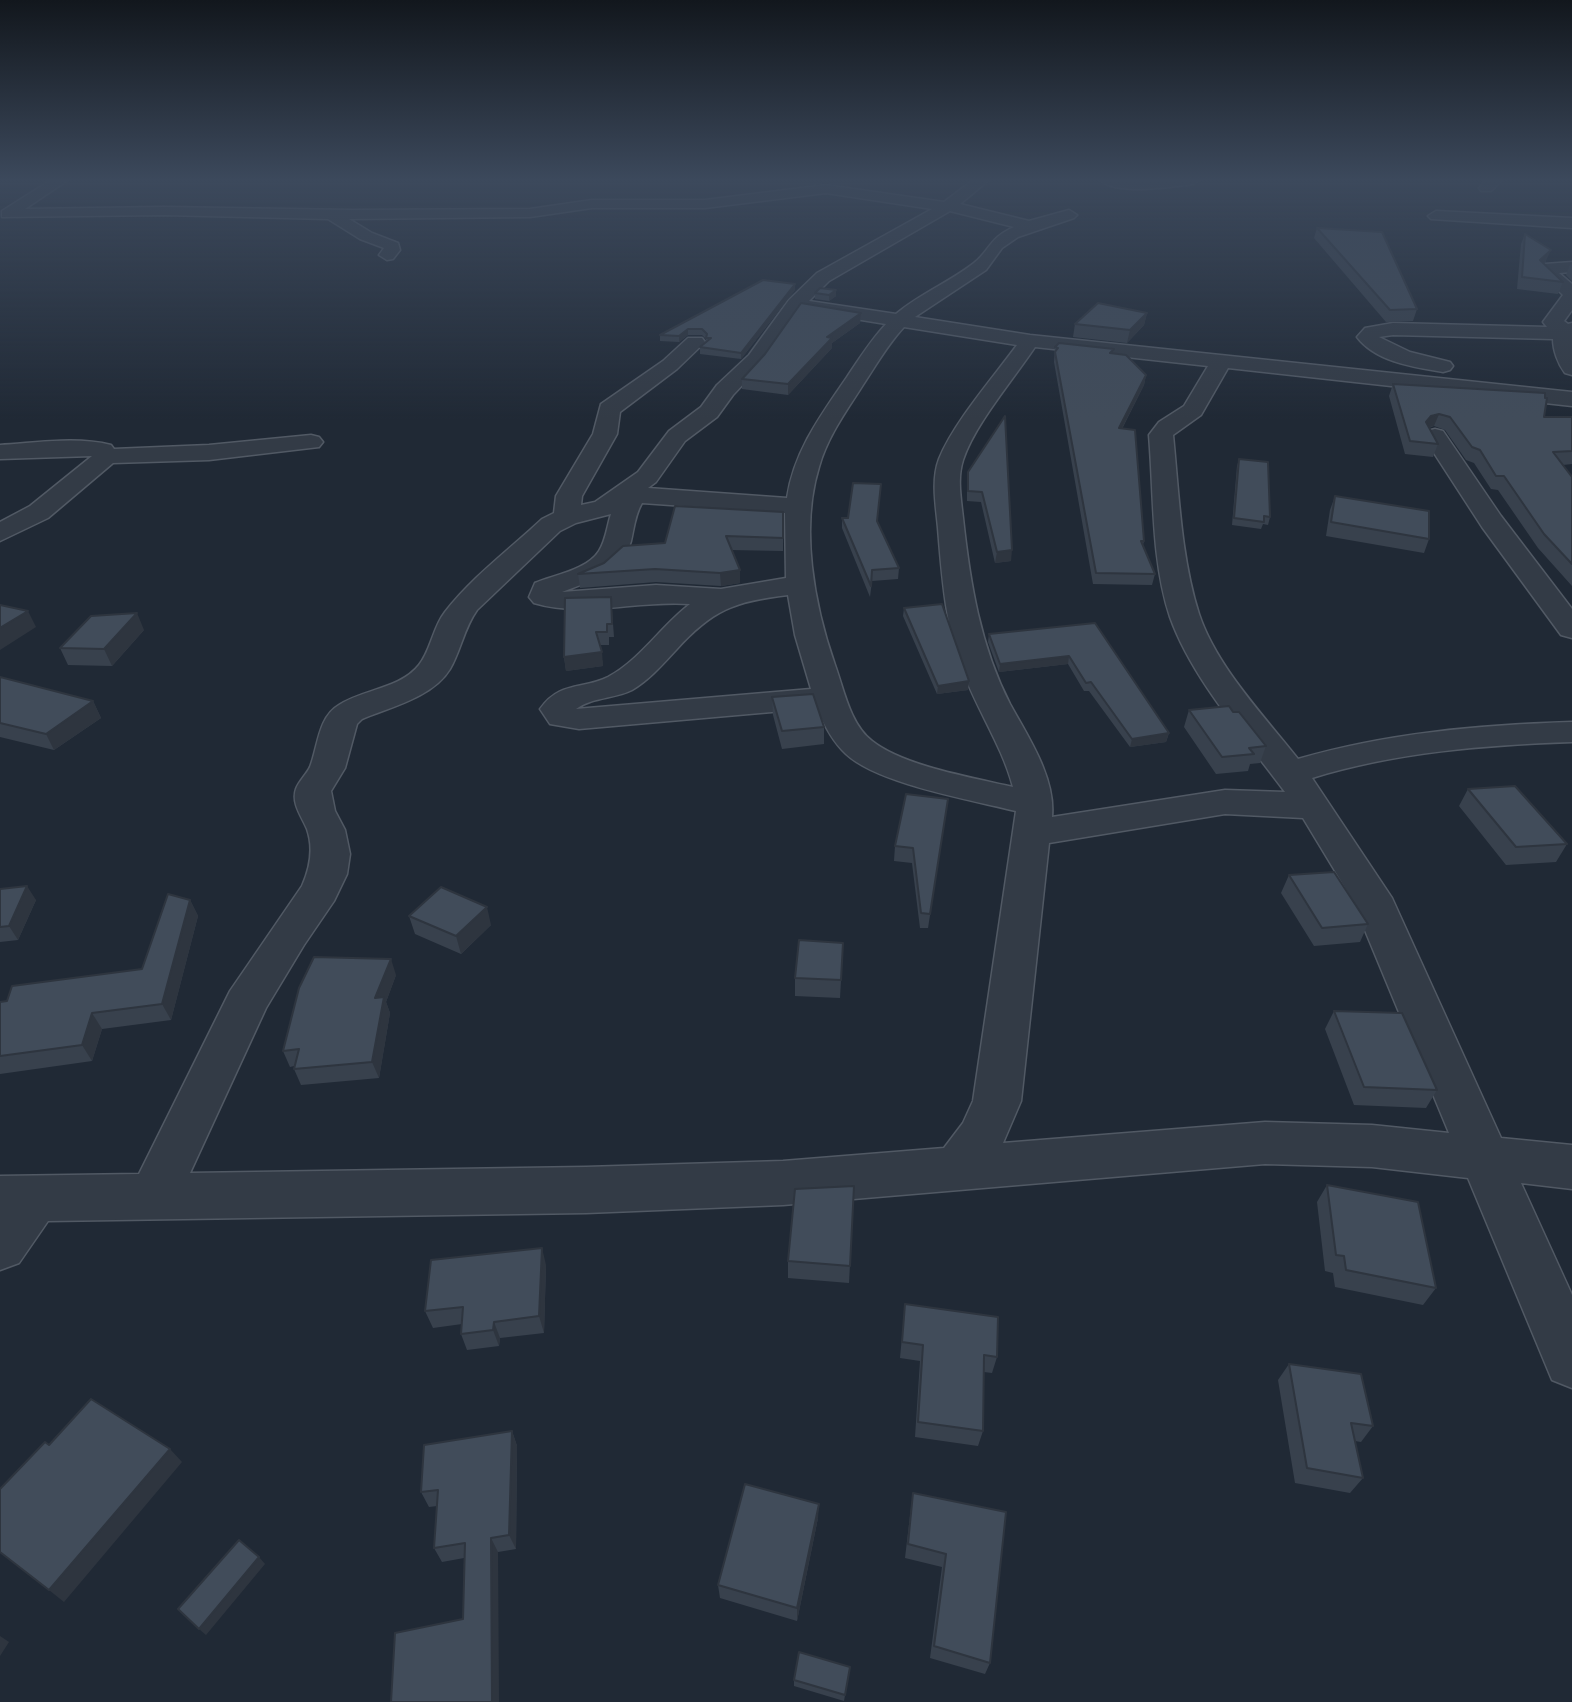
<!DOCTYPE html>
<html>
<head>
<meta charset="utf-8">
<style>
  body { margin:0 }
  canvas { display:block; background:#202935 }
</style>
</head>
<body>
<canvas width="1572" height="1702"></canvas>
<script>
const ctx = document.querySelector('canvas').getContext('2d');
ctx.lineJoin = 'round';
function strokePath(path, color, width, dash) { ctx.strokeStyle = color; ctx.lineWidth = width; ctx.lineCap = dash ? 'butt' : 'round'; ctx.setLineDash(dash || []); ctx.stroke(path); }
function fillPath(path, color) { ctx.fillStyle = color; ctx.fill(path, 'evenodd'); }
const minor = new Path2D(`
  M51 180H68L25 209 164 207 352 210 530 209 592 200H705L826 185 944 202 973 180H989L960 204 1029 221 1069 210 1077 215 1074 218 1018 237 1002 248 986 270 915 317 1030 335 1572 392V406L1228 368 1201 415 1173 435C1179 495 1181 557 1199 614 1216 666 1265 717 1298 759 1387 733 1479 725 1572 722V742C1484 745 1397 752 1312 778L1392 898 1501 1138 1572 1145V1189L1521 1183 1572 1295V1388L1552 1380 1468 1178 1372 1167 1265 1164 783 1205 586 1213 48 1221 19 1263 0 1270V1176L139 1174 230 991 302 886C310 868 314 849 307 829 302 817 291 803 296 789 299 781 306 775 310 767 318 747 318 717 339 705 363 689 400 689 419 665 431 650 433 627 445 612 472 577 510 549 542 519L554 513 556 496 593 434 601 404 663 361 688 338H702L705 342 677 369 620 412 617 434 582 496 581 505 595 502 638 472 669 431 701 407 717 385 749 355 789 300 817 273 932 209 826 193 705 208H592L530 217 349 219 372 233 398 243 400 250 393 259 387 260 379 255 384 248 360 239 328 219 164 215 2 217V211ZM950 211 1014 227C989 238 991 249 974 263 950 282 921 293 896 314L809 301 829 281ZM800 310 886 324C871 340 859 359 847 377 821 415 794 451 787 498L648 488 656 482 685 441 717 417 733 395 763 363ZM904 327 1017 345C993 378 954 422 939 459 931 480 936 506 938 528 942 579 946 632 966 679 981 716 1003 749 1013 787 974 778 903 766 872 741 850 724 844 690 835 665 814 605 800 528 819 467 827 438 845 413 861 388 875 367 887 345 904 327ZM1035 347 1208 366 1184 406 1159 422 1149 435C1154 494 1151 560 1170 617 1192 679 1246 739 1285 792L1225 790 1052 817C1056 778 1028 737 1010 704 980 645 970 583 963 518 961 499 957 478 963 460 975 424 1013 380 1035 347ZM642 503 785 513 786 578 721 589 656 585 562 592C590 581 622 573 631 541 634 528 635 515 642 503ZM611 514C607 526 606 540 599 551 587 570 554 575 535 583L529 597 534 603C584 618 637 600 690 604 661 626 640 660 608 677 581 690 560 681 540 709L550 724 579 729 817 708C824 725 833 742 846 754 878 784 972 800 1016 811L973 1101 963 1123 944 1148 783 1161 586 1167 190 1173 266 1008 304 945 334 901 347 874 350 854 345 830 335 811 331 791 345 768 357 724 362 719C391 707 433 697 450 669 461 650 464 628 477 610L560 531 576 523ZM788 595 795 635 811 689 576 709C593 697 614 699 632 690 649 680 663 664 676 650 712 610 735 601 788 595ZM1225 814 1303 818 1352 899 1449 1133 1372 1125 1265 1122 1003 1143 1021 1101 1049 843Z
  M1200 180 1193 184C1171 187 1119 195 1101 181Z
  M1486 180H1502L1491 191H1481L1479 188Z
  M1436 211 1572 218V228L1431 219 1428 216Z
  M1572 262V272L1559 273 1572 284V310L1564 321 1568 324 1572 323V375L1565 373C1558 364 1553 350 1553 339L1393 335 1379 337 1410 352 1450 362 1453 366 1450 370 1443 372C1414 367 1376 362 1357 337L1365 328 1393 323 1547 327 1543 322 1563 295 1538 271 1545 264Z
  M1435 429 1443 431 1501 516 1572 609V638L1561 635 1482 527 1423 436 1427 431Z
  M311 435 319 437 323 442 319 447 209 460 113 463 48 518 0 541V522L30 506 92 456 0 459V445C36 443 76 436 111 445L114 449 209 445Z`);
const wall = new Path2D(`
  M1317 228 1417 309 1413 321 1386 322 1314 238Z
  M1525 234 1546 261 1544 264 1563 282 1558 294 1517 289 1521 244Z
  M1570 264 1572 265V281L1566 275Z
  M795 290 741 359 700 354V347L706 342V339L702 335H688L679 342 660 341V335Z
  M815 293 836 296 829 301 815 299Z
  M861 313 860 323 832 343V348L788 395 742 389V379L765 354Z
  M1147 313 1144 325 1127 343 1073 337 1075 324Z
  M1055 347 1113 353 1146 375 1144 385 1122 429 1144 541 1143 545 1155 574 1152 585 1093 584 1054 362Z
  M1393 384 1544 417H1572V464L1563 465 1572 477V586L1538 548 1498 490 1491 489 1474 463 1466 460 1445 430 1434 426 1429 428 1438 444 1433 457 1405 454 1389 396Z
  M1005 416 1011 561 995 563 981 502 967 501V482L968 472Z
  M1239 459 1270 517 1268 525 1263 524 1261 529 1232 525 1237 466Z
  M1335 496 1429 539 1424 553 1326 536 1330 510Z
  M675 506 783 538V551L731 550 740 583 721 586 656 582 580 588 578 574 665 543Z
  M842 518 878 522 899 568 898 579 872 581 870 597 842 528Z
  M611 597 614 637H609V645H600L603 666 566 671 564 657Z
  M904 608 968 690 937 694 903 616Z
  M1095 623 1169 733 1166 742 1130 747 1089 691H1084L1068 664 999 672 988 642 989 634Z
  M144 630 112 666 68 665 60 648Z
  M0 677 93 701 101 718 54 750 0 737Z
  M772 697 824 727V744L782 749 773 715Z
  M1189 710 1233 712 1266 746 1260 763 1250 764 1248 771 1216 774 1184 727Z
  M1468 789 1567 844 1556 862 1506 865 1459 806Z
  M948 799 928 928H920L912 863 894 861 895 846Z
  M1289 875 1368 924 1360 942 1314 946 1281 893Z
  M0 889 36 900 18 940 0 942Z
  M190 900 198 916 171 1020 102 1029 92 1061 0 1074V1002L142 969Z
  M409 916 491 925 461 954 415 934Z
  M843 943 840 998 795 996V978Z
  M396 975 386 1002 390 1013 379 1078 301 1085 294 1069V1066L290 1067 283 1051Z
  M1334 1011 1437 1090 1426 1108 1354 1105 1325 1029Z
  M1327 1185 1436 1288 1423 1305 1335 1287 1333 1273 1325 1271 1317 1202Z
  M854 1186 849 1283 788 1278V1261Z
  M546 1265 544 1333 500 1338 499 1346 467 1350 461 1334 462 1324 433 1328 425 1311Z
  M905 1304 997 1357 992 1373 984 1372 983 1431 978 1446 915 1437 920 1361 900 1358Z
  M1289 1364 1373 1426 1361 1442 1355 1441 1363 1478 1350 1493 1295 1483 1278 1380Z
  M512 1431 517 1446 516 1549 498 1552 463 1619 464 1558 442 1562 434 1548 437 1506 429 1507 421 1492Z
  M913 1493 1006 1512 990 1663 985 1674 930 1658 942 1567 905 1558 911 1507Z
  M818 1518 797 1621 720 1598 718 1585Z
  M850 1667 844 1701 794 1686V1680Z`);
const shadedWall = new Path2D(`
  M1551 250 1546 261 1535 271 1540 260Z
  M795 284V290L741 359V353Z
  M836 290V296L829 301V295Z
  M861 313 860 323 832 343V348L788 395V384L827 337Z
  M1147 313 1144 325 1127 343 1130 330Z
  M688 329V335L679 342V336Z
  M1146 375 1144 385 1117 438 1119 428Z
  M1439 414 1434 426 1426 428V422L1431 416Z
  M1012 550 1011 561 995 563 997 552Z
  M740 570V583L721 586 720 573Z
  M28 611 36 627 0 650V628Z
  M137 613 144 630 112 666 104 649Z
  M602 652 603 666 566 671 564 657Z
  M1069 656 1068 664 999 672 1000 664Z
  M969 681 968 690 937 694 938 686Z
  M93 701 101 718 54 750 46 734Z
  M1169 733 1166 742 1130 747 1132 739Z
  M27 886 36 900 18 940 9 926Z
  M190 900 198 916 171 1020 162 1004Z
  M487 907 491 925 461 954 456 936Z
  M391 959 396 975 386 1002 390 1013 379 1078 372 1062 375 998Z
  M92 1013 102 1029 92 1061 82 1045Z
  M542 1248 546 1265 544 1333 539 1316Z
  M494 1322 500 1338 499 1346 493 1330Z
  M512 1431 517 1446 516 1549 509 1535Z
  M170 1449 182 1462 64 1602 49 1590Z
  M819 1504 818 1518 797 1621V1608Z
  M491 1538 498 1552 499 1702H492Z
  M259 1557 265 1564 206 1635 199 1629Z
  M0 1636 9 1642 0 1656Z`);
const building = new Path2D(`
  M1317 228 1382 232 1417 309 1390 310Z
  M1525 234 1551 250 1540 260 1563 282 1522 277Z
  M763 280 795 284 741 353 700 347 711 338H706L707 334 702 329H688L679 336 660 335Z
  M820 288 836 290 829 295 815 293Z
  M801 303 861 313 827 337 832 338 788 384 742 379 765 354Z
  M1098 303 1147 313 1130 330 1075 324Z
  M1059 343 1114 349 1110 353 1126 355 1146 375 1119 428 1135 430 1144 541H1141L1155 574 1096 573 1055 352 1058 348 1055 347Z
  M1393 384 1545 393V398H1547L1544 417H1572V451L1553 452 1572 477V564L1544 534 1504 476H1496L1480 450 1472 447 1450 417 1439 414 1431 416 1426 422 1438 444 1410 441Z
  M1005 416 1012 550 997 552 982 492 968 491V472Z
  M1239 459 1268 462 1270 517 1264 516V522L1234 518Z
  M853 483 881 484 877 521 899 568 872 570 871 586 842 518H848Z
  M1335 496 1429 511V539L1331 522Z
  M675 506 783 512V538L726 536 740 570 720 573 655 569 578 574 604 563 623 546 665 543Z
  M611 597 612 624H607V632H596L602 652 564 657 565 598Z
  M942 604 969 681 938 686 904 608Z
  M0 605 28 611 0 628Z
  M137 613 104 649 60 648 91 616Z
  M1095 623 1169 733 1132 739 1091 682 1086 683 1069 656 1000 664 989 634Z
  M0 677 93 701 46 734 0 723Z
  M813 694 824 727 782 731 772 697Z
  M1229 706 1233 712H1239L1266 746 1249 748 1254 754 1222 757 1189 710Z
  M1515 786 1567 844 1516 847 1468 789Z
  M906 794 948 799 930 914 921 913 913 848 895 846Z
  M1334 872 1368 924 1322 928 1289 875Z
  M27 886 9 926 0 927V889Z
  M441 887 487 907 456 936 409 916Z
  M168 894 190 900 162 1004 92 1013 82 1045 0 1056V1002L7 1001 12 986 142 969Z
  M799 940 843 943 841 980 795 978Z
  M314 957 391 959 375 998 384 997 372 1062 294 1069 299 1049 283 1051 299 988Z
  M1334 1011 1402 1013 1437 1090 1364 1087Z
  M1327 1185 1418 1202 1436 1288 1346 1270 1344 1256 1336 1255Z
  M854 1186 850 1266 788 1261 795 1189Z
  M542 1248 539 1316 494 1322 493 1330 461 1334 463 1307 425 1311 431 1260Z
  M905 1304 998 1317 997 1357 984 1355 983 1431 918 1422 923 1345 902 1342Z
  M1289 1364 1361 1374 1373 1426 1351 1423 1363 1478 1307 1468Z
  M91 1399 170 1449 49 1590 0 1552V1489L45 1442 49 1445Z
  M512 1431 509 1535 491 1538 492 1702H391L395 1633 463 1619 465 1543 434 1548 438 1490 421 1492 424 1445Z
  M745 1484 819 1504 797 1608 718 1585Z
  M913 1493 1006 1512 990 1663 934 1646 946 1554 908 1544Z
  M239 1540 259 1557 199 1629 178 1609Z
  M799 1652 850 1667 845 1695 794 1680Z`);
strokePath(minor, '#515964', 3);
fillPath(minor, '#333b46');
fillPath(wall, '#38414d');
fillPath(shadedWall, '#2e353f');
fillPath(building, '#414c5a');
strokePath(building, '#2e353f', 2);
const sky = ctx.createLinearGradient(0, 0, 0, 419);
sky.addColorStop(0, '#12171d');
sky.addColorStop(0.43, '#3c495c');
sky.addColorStop(1, '#3c495c00');
ctx.fillStyle = sky;
ctx.fillRect(0, 0, 1572, 419);
</script>
</body>
</html>
